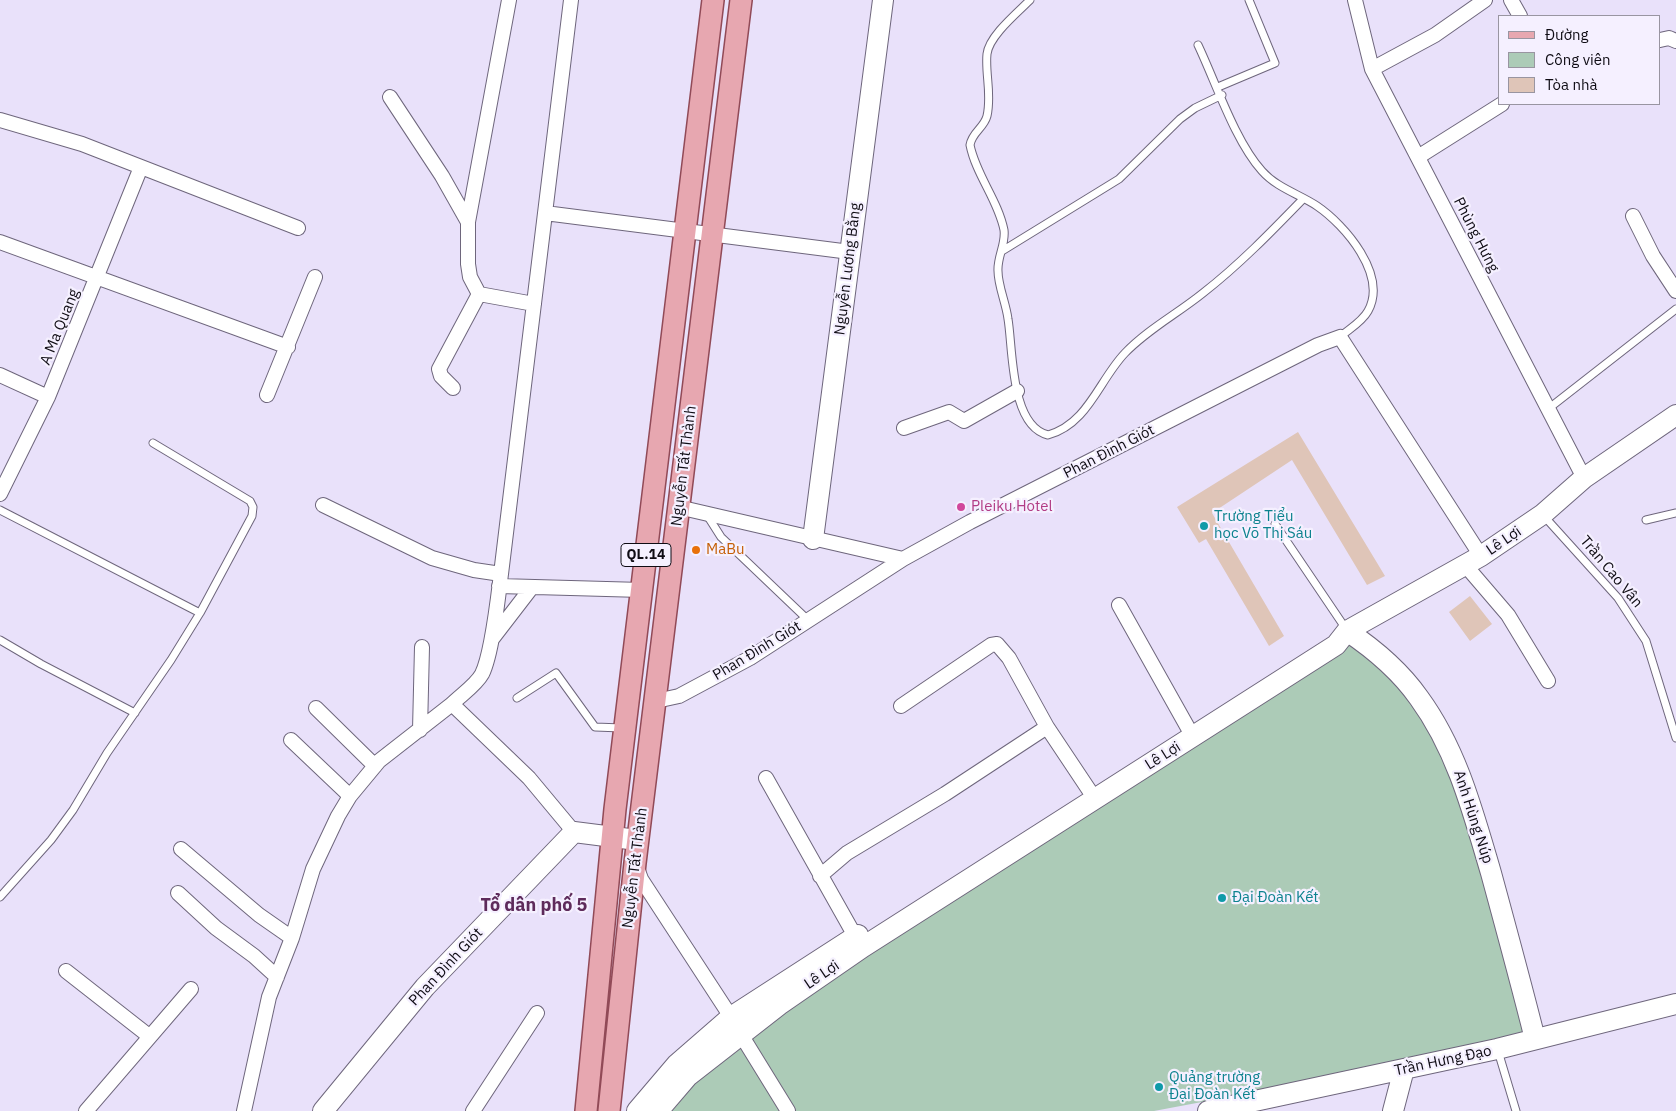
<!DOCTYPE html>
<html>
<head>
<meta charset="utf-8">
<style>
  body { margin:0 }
  #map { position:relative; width:1676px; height:1111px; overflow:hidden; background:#e9e1fa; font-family:"IBM Plex Sans",sans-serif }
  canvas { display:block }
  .legend { position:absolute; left:1498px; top:15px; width:162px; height:90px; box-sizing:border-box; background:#f5f0ff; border:1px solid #9995a1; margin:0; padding:6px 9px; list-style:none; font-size:15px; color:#0f0c14 }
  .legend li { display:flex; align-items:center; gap:10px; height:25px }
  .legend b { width:25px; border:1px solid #9995a1 }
</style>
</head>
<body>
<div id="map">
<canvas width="1676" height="1111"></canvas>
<ul class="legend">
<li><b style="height:6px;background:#e7a7b0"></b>Đường</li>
<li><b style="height:14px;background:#accbb7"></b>Công viên</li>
<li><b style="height:14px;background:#dfc5b8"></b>Tòa nhà</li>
</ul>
</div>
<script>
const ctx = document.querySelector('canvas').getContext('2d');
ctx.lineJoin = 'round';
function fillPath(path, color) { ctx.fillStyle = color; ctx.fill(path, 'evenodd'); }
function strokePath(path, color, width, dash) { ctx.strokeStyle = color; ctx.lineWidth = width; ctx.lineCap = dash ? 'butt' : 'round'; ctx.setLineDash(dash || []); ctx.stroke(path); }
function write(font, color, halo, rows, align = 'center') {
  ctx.font = font + ' "IBM Plex Sans",sans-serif'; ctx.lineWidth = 4.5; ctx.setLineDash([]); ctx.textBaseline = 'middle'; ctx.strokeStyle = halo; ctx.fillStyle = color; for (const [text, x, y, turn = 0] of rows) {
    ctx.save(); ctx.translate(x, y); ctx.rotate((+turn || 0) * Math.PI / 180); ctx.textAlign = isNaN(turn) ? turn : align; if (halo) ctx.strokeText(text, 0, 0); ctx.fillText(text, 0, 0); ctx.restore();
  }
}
const green = new Path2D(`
  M1347 631 1389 664 1453 756 1526 1041 1154 1111H671L740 1033Z`);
const building = new Path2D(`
  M1298 432 1385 576 1367 585 1292 460 1212 513 1284 636 1269 646 1206 539 1199 543 1177 507Z
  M1470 596 1492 624 1470 641 1449 612Z`);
const lane = new Path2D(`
  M1030 0C1017 13 989 36 987 54 985 74 992 94 987 116 984 128 972 132 970 145 976 175 998 200 1004 230 1006 244 997 257 998 271 998 286 1006 303 1008 319 1013 348 1010 426 1048 435 1088 424 1099 380 1125 353 1148 329 1177 314 1203 293 1239 265 1271 232 1303 199
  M1198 45C1216 83 1235 141 1262 171 1277 188 1299 194 1317 206 1345 225 1388 275 1368 311 1362 322 1349 329 1340 337
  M1218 87 1275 63 1249 0
  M1002 251 1119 179 1180 119 1195 108 1222 95
  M1548 409 1676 309
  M0 510 200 613
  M707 515 721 537 808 620
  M1543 515 1618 598 1646 641 1676 738
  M1646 520 1676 513
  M1275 524 1346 629
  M0 640 41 664 135 713
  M517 698 556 673 595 727 622 728
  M0 897 51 840 73 810 107 753 171 660 200 613 252 516 253 507 250 501 153 443
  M1498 1051 1516 1111`);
const street = new Path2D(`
  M1355 0 1372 69 1584 478
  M1511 0 1520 16
  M1660 40 1669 38 1676 41
  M1372 69 1435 35 1485 0
  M390 97 442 176 468 222V264L470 277 479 294 534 304
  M0 120 82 144 298 228
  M1418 157 1502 104
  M545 213 850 252
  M1633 216 1653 256 1676 291
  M468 222 509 0
  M0 242 288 347
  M0 375 48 397
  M453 388 441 376 439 369 479 294
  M267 395 315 277
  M904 428 949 412 964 421 1017 391
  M0 494 48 397 141 167
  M323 505 432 558 474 570 501 574
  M678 507 903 559
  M1466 566 1508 615 1548 681
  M499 586 642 590
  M1119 605 1188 728
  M492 639 532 587
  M656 701 679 696 750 658 903 559 970 522 1318 345 1340 337 1481 556
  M452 704C461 695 476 685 482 674 492 654 498 598 501 574L571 0
  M901 706 991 645 997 644 1009 658 1047 727 1089 790
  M316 708 375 766
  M420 730 422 647
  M291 740 350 796
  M766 778 855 936
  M181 849 259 915 292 938
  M637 868 641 879 731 1017
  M820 876 847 853 945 794 1047 727
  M178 893 216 928 254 956 277 977
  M66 971 149 1036
  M740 1033 788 1111
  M86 1111 191 989
  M244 1111 269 997 292 938 313 869 338 816 350 796 379 761 452 704 529 778 574 832
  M473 1111 537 1013`);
const secondary = new Path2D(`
  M813 539 883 0
  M1347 631C1374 649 1400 671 1419 698 1457 750 1473 812 1491 873 1506 928 1521 983 1535 1039
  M323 1111 425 987 574 832 637 840
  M637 1111 677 1064 731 1017 858 935
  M658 1111 688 1076 779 1005 863 947 1336 645 1347 631 1481 556 1543 514 1584 478 1676 415
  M1208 1111 1497 1049 1676 1004
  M1393 1111 1404 1069`);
const primary = new Path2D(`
  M586 1111 615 809 713 0
  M609 1111 635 863 741 0`);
const markers = [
  [961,507,5,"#d1479c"],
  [1204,526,5,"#0f9aa8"],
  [696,550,5,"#e8710a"],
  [1222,898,5,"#0f9aa8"],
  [1159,1087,5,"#0f9aa8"]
];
const shields = [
  [646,555,50]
];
const shieldNames = [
  ["QL.14",646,555]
];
const streetNames = [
  ["Phùng Hưng",1476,235,63],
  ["Nguyễn Lương Bằng",848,269,-83],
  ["A Ma Quang",60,327,-68],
  ["Phan Đình Giót",1109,452,-27],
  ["Nguyễn Tất Thành",684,466,-83],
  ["Lê Lợi",1504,541,-34],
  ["Trần Cao Vân",1611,572,50],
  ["Phan Đình Giót",757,651,-31],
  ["Lê Lợi",1163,756,-32],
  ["Anh Hùng Núp",1473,817,72],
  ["Nguyễn Tất Thành",635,868,-83],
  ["Phan Đình Giót",446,967,-47],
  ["Lê Lợi",822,975,-34],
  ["Trần Hưng Đạo",1443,1061,-12]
];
const hotelNames = [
  ["Pleiku Hotel",971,507]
];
const cultureNames = [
  ["Trường Tiểu",1214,517],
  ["học Võ Thị Sáu",1214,534],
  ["Đại Đoàn Kết",1232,898],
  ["Quảng trường",1169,1078],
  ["Đại Đoàn Kết",1169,1095]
];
const foodNames = [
  ["MaBu",706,550]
];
const quarterNames = [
  ["Tổ dân phố 5",534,906]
];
fillPath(green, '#accbb7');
fillPath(building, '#dfc5b8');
strokePath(lane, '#6e667c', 9);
strokePath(street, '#6e667c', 16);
strokePath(secondary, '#6e667c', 22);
strokePath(primary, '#914a57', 24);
strokePath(lane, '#fff', 7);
strokePath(street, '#fff', 14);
strokePath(secondary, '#fff', 20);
strokePath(primary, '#e7a7b0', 21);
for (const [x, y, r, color] of markers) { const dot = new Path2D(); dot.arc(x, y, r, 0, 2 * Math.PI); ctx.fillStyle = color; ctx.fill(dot); strokePath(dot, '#f5f0ff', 2); }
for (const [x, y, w] of shields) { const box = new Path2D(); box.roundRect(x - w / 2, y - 11.5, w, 23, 4); ctx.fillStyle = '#f5f0ff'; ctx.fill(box); strokePath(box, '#0f0c14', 1); }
write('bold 14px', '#0f0c14', null, shieldNames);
write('15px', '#0f0c14', '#f5f0ff', streetNames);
write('15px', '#b23c85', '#f5f0ff', hotelNames, 'left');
write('15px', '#0d838f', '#f5f0ff', cultureNames, 'left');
write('15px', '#c56008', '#f5f0ff', foodNames, 'left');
write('bold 18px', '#5e2b5b', '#f5f0ff', quarterNames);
</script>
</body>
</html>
